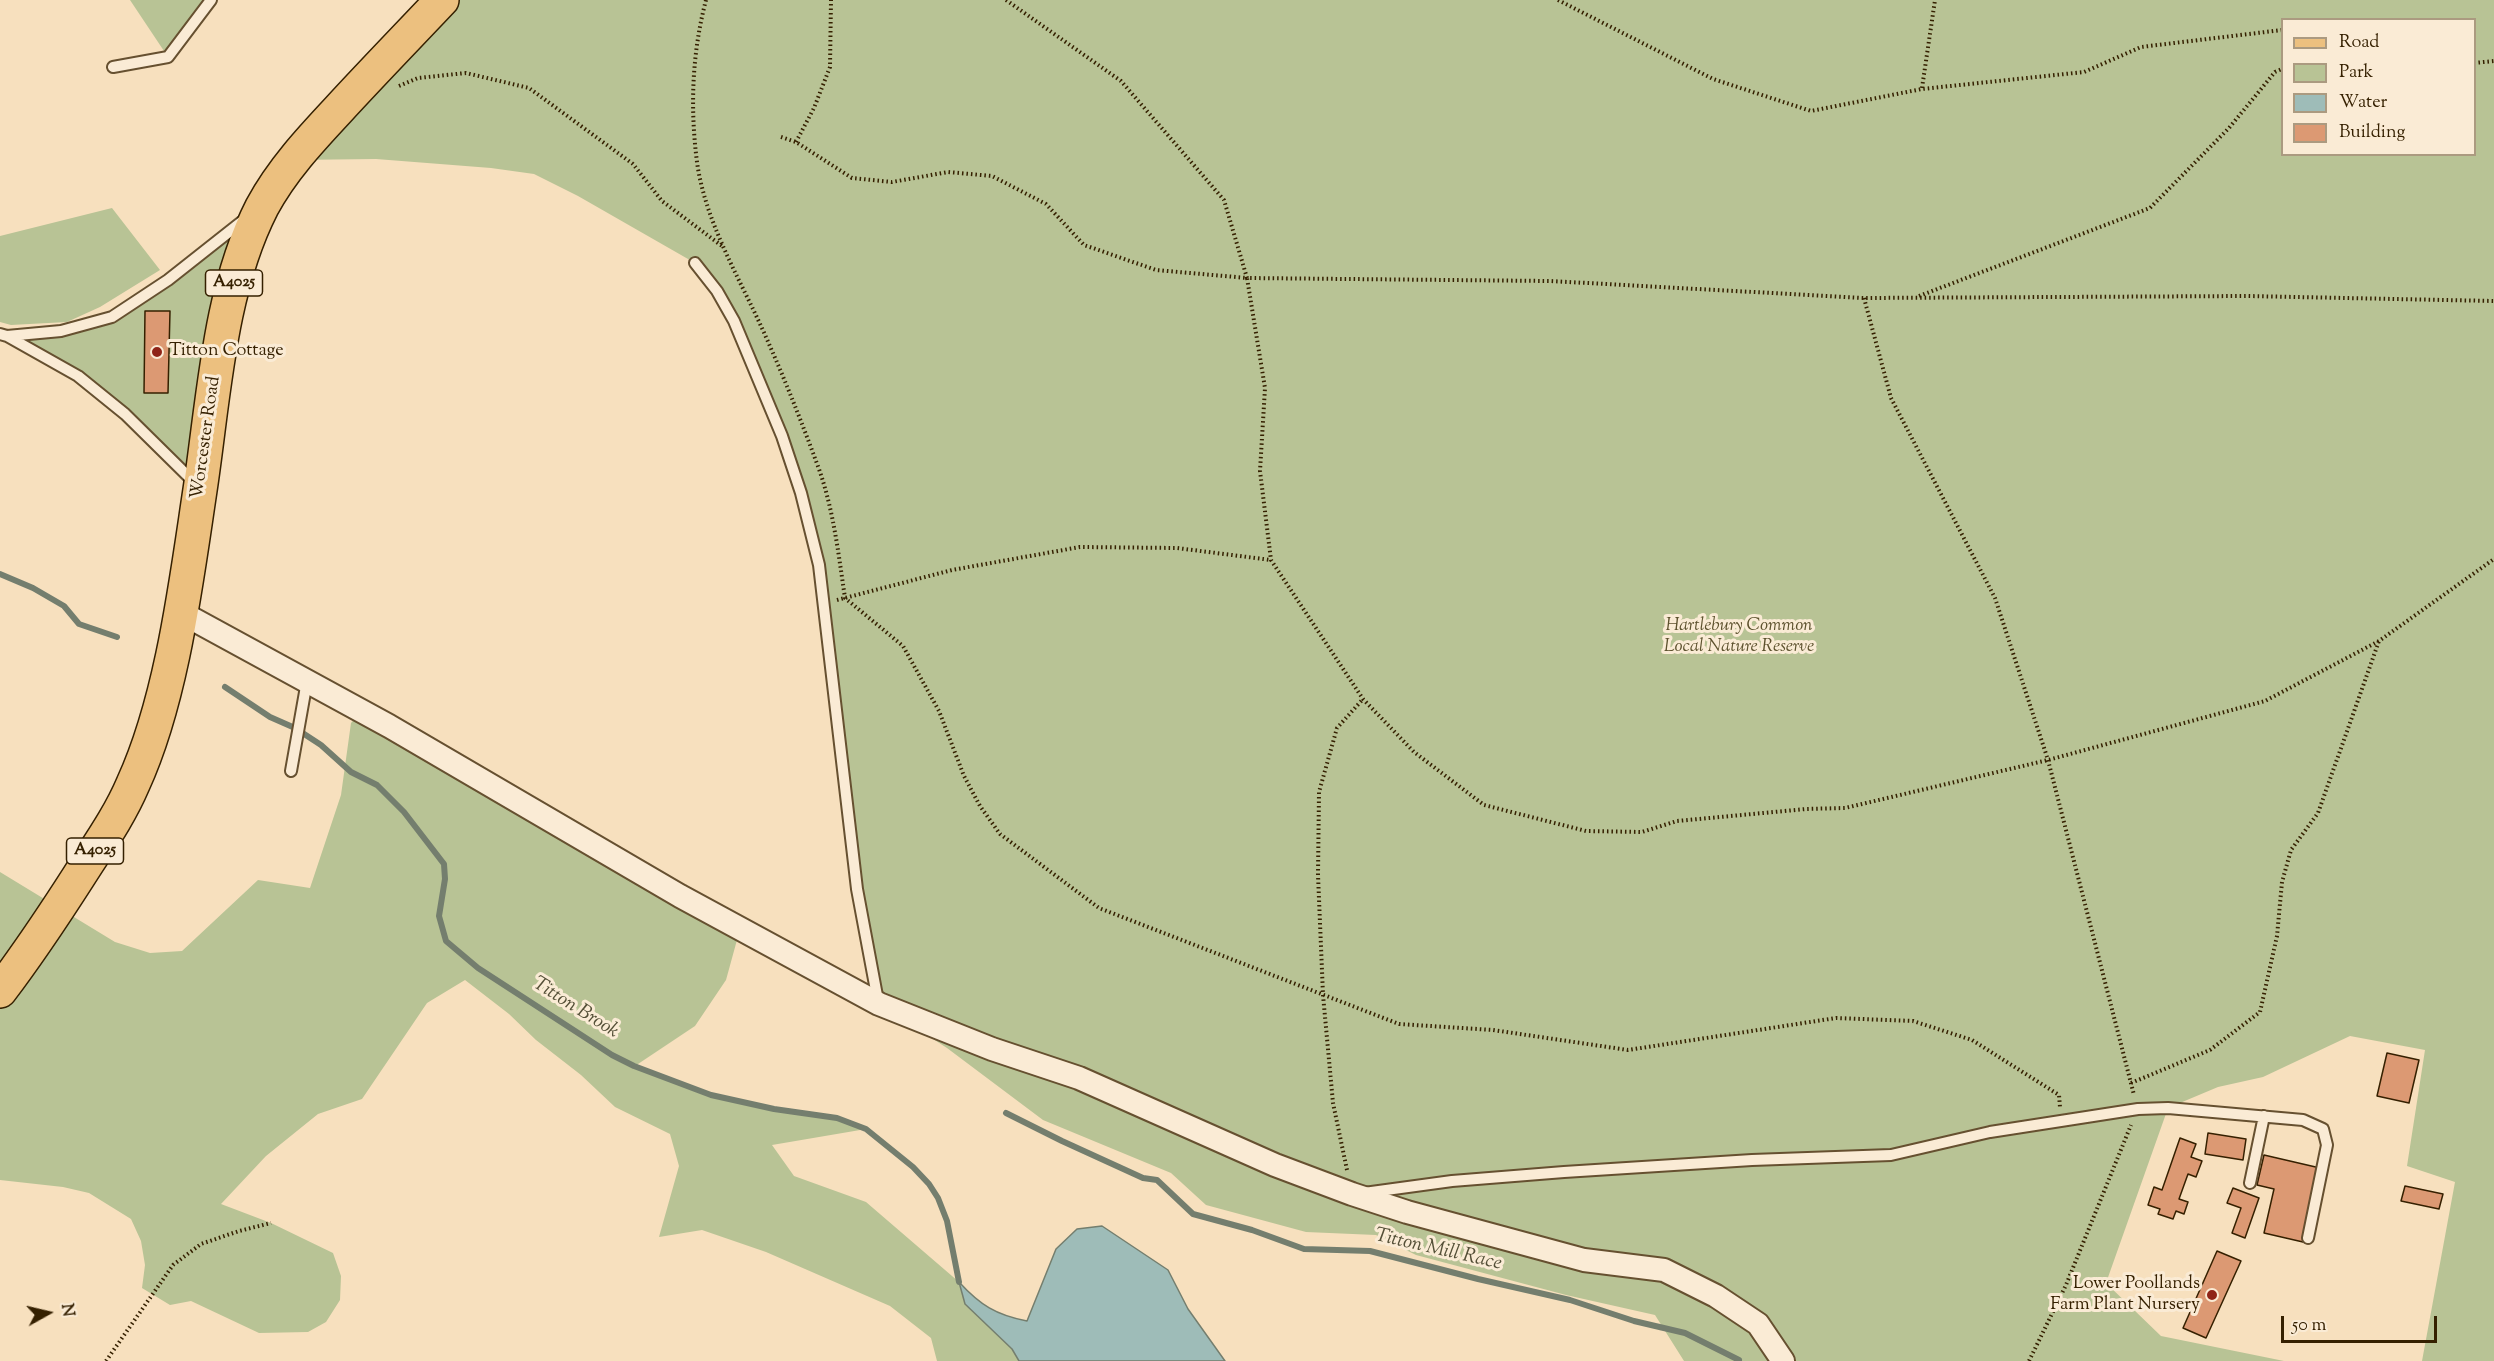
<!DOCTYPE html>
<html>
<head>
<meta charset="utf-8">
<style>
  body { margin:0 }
  #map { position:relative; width:2494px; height:1361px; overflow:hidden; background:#f7e0be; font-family:"Sorts Mill Goudy",serif }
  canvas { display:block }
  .legend { position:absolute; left:2281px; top:18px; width:195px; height:138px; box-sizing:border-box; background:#faebd5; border:2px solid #ab9a80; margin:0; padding:8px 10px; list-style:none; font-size:18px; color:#352000 }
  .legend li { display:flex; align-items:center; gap:12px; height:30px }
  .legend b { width:30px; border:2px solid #ab9a80 }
  .north { position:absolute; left:18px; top:1283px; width:60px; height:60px; -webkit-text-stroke:4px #faebd5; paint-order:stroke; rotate:82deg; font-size:16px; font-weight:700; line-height:24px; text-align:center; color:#352000 }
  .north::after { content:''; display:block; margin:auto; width:21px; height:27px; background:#352000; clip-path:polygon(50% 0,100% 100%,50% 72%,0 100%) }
  .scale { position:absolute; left:2281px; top:1316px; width:156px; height:27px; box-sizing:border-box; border:3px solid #352000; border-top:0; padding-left:8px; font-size:18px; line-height:21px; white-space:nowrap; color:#352000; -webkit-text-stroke:4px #faebd5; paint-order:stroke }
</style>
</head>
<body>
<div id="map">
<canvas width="2494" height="1361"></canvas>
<ul class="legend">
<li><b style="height:8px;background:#ecc07f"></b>Road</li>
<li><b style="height:16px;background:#b8c395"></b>Park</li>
<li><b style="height:16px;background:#9ebcb8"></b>Water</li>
<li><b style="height:16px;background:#dc9973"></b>Building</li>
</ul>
<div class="north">N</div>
<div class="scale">50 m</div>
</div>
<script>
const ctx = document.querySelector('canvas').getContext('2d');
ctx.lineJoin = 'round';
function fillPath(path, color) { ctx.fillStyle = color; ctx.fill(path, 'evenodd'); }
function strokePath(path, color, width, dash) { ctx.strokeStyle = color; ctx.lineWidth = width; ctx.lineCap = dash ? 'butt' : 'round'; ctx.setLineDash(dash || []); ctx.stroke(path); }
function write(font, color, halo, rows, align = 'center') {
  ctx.font = font + ' "Sorts Mill Goudy",serif'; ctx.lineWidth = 6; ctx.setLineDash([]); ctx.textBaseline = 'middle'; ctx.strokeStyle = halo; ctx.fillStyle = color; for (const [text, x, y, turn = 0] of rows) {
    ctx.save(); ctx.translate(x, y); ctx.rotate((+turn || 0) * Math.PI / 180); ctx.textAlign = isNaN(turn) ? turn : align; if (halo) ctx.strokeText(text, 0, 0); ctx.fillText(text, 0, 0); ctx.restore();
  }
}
const green = new Path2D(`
  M130 0H211L168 57Z
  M442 0H2494V1361H2422L2455 1182 2407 1166 2425 1050 2350 1036 2263 1077 2218 1087 2168 1108 2106 1283 2161 1336 2284 1361H1684L1655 1315 1566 1295 1416 1255 1376 1235 1306 1232 1206 1205 1171 1173 1043 1120 947 1048 879 1004 857 889 829 639 801 493 734 321 695 263 578 196 534 174 491 168 376 159 292 160ZM2282 20H2474V154H2282Z
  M263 205 200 489 78 376 7 336 112 317Z
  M112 208 160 270 100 307 67 322 11 325 0 322V236Z
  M362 711 740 929 726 980 695 1026 635 1066 711 1095 774 1109 837 1118 866 1129 772 1145 794 1176 866 1202 959 1282 965 1304 1012 1349 1019 1361H937L931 1338 890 1306 766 1252 702 1230 659 1237 679 1166 670 1134 615 1107 581 1075 536 1040 509 1014 465 980 427 1003 362 1099 318 1114 266 1156 221 1204 271 1223 333 1253 341 1276 340 1300 326 1322 308 1332 259 1333 191 1301 170 1305 142 1288 145 1265 141 1241 131 1219 89 1193 63 1187 0 1180V872L115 942 150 953 182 951 258 880 310 888 341 795 351 723Z`);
const water = new Path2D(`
  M1102 1226 1168 1270 1188 1309 1225 1361H1019L1012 1349 965 1304 959 1282C980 1305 996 1315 1027 1321L1056 1249 1077 1229Z`);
const stream = new Path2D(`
  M0 574 33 588 64 606 79 624 117 637
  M225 687 270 717 295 728 321 745 351 772 377 785 404 812 444 864 445 879 439 916 446 941 478 968 612 1055 634 1066 711 1095 774 1109 837 1118 866 1129 913 1167 929 1184 938 1198 947 1221 959 1282
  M1006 1113 1062 1141 1143 1178 1157 1180 1193 1214 1252 1230 1304 1249 1370 1251 1478 1279 1570 1300 1634 1321 1685 1333 1739 1360`);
const building = new Path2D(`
  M145 311H170L168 393H144Z
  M2387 1053 2419 1060 2409 1103 2377 1096Z
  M2208 1133 2246 1139 2243 1160 2205 1154Z
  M2180 1138 2196 1144 2191 1157 2202 1161 2196 1177 2188 1174 2179 1199 2188 1202 2184 1214 2176 1211 2173 1219 2158 1214 2160 1209 2148 1205 2154 1187 2162 1190Z
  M2264 1155 2320 1168 2303 1242 2264 1233 2274 1189 2257 1185Z
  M2405 1186 2443 1194 2439 1209 2401 1201Z
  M2233 1188 2259 1198 2245 1238 2232 1233 2241 1208 2227 1203Z
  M2217 1251 2241 1261 2206 1338 2183 1328Z`);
const path = new Path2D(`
  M706 0C692 53 690 108 697 162 705 220 737 274 761 326 781 370 799 415 816 461 833 505 838 551 845 598L903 646 939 711 964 776 980 806 1000 834 1099 908 1399 1024 1493 1030 1628 1050 1836 1018 1913 1021 1972 1040 2059 1095 2060 1107
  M1006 0 1121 81 1224 200 1247 278 1550 281 1864 298 2247 296 2494 301
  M1558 0 1713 79 1811 111 1922 89 2084 72 2141 47 2282 30
  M2474 63 2494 61
  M399 86 418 78 466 73 529 88 633 164 662 201 722 246
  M1922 88 1935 0
  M781 137 796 142 852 178 892 182 948 172 992 176 1046 204 1084 245 1156 270 1247 278 1265 388 1260 471 1271 560 1363 699 1414 752 1484 805 1586 831 1642 832 1677 821 1806 809 1845 808 2048 760 2265 701 2379 641 2494 559
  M796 142 814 108 830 67 831 0
  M1919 296 2150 208 2229 128 2275 72 2282 69
  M1864 298 1891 398 1995 598 2048 760 2134 1095
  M837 600 952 570 1080 547 1177 548 1271 560
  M2131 1083 2210 1050 2260 1012 2277 936 2282 882 2291 850 2318 813 2379 641
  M1347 1170 1333 1103 1323 995 1318 875 1319 792 1337 728 1363 699
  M106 1361 173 1265 201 1244 239 1231 271 1223
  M2029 1361 2066 1285 2131 1125`);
const lane = new Path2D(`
  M113 67 168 57 211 0
  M695 263 717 291 734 321 782 436 801 493 819 565 857 889 878 1001
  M0 334 7 336 61 331 112 317 168 280 244 220
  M7 336 78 376 125 414 194 482
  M291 771 307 681
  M2250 1183 2264 1116
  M1364 1193 1452 1181 1564 1172 1752 1160 1891 1155 1990 1132 2138 1109 2168 1108 2303 1120 2323 1129 2327 1145 2308 1238`);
const street = new Path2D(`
  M180 612 389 726 680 896 879 1004 992 1049 1079 1078 1275 1165 1352 1194 1407 1212 1584 1260 1664 1270 1716 1296 1758 1324 1783 1361`);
const primary = new Path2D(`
  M0 991C28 954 54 915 79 876 98 846 119 817 133 784 172 699 186 583 200 490 214 397 219 291 262 207 282 170 310 140 338 110 372 73 407 37 442 0`);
const markers = [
  [157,352,6,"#8f2418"],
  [2212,1295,6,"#8f2418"]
];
const shields = [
  [234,283,57],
  [95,851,57]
];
const shieldNames = [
  ["A4025",234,283],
  ["A4025",95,851]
];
const poiNames = [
  ["Titton Cottage",169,352],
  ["Lower Poollands",2200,1285,"right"],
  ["Farm Plant Nursery",2200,1306,"right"]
];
const streetNames = [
  ["Worcester Road",207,438,-82]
];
const parkNames = [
  ["Hartlebury Common",1739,627],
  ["Local Nature Reserve",1739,648]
];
const waterNames = [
  ["Titton Brook",575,1009,32],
  ["Titton Mill Race",1438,1251,13]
];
fillPath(green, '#b8c395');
fillPath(water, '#9ebcb8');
strokePath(water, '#747e6e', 1.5);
strokePath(stream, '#747e6e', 6);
fillPath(building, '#dc9973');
strokePath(building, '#352000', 1.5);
strokePath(lane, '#665030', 14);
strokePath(street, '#665030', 26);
strokePath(primary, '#352000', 36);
strokePath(path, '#352000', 4, [1.5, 3]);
strokePath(lane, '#faebd5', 10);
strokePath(street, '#faebd5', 22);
strokePath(primary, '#ecc07f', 33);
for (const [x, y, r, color] of markers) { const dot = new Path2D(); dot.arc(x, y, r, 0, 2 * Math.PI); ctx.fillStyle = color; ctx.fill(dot); strokePath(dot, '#faebd5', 2); }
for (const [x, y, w] of shields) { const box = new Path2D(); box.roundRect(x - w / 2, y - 13, w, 26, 4.5); ctx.fillStyle = '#faebd5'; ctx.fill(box); strokePath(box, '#352000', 1.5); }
write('bold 16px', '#352000', null, shieldNames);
write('18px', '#352000', '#faebd5', poiNames, 'left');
write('18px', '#352000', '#faebd5', streetNames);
write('italic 18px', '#5c512d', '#faebd5', parkNames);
write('italic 20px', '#544f37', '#faebd5', waterNames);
</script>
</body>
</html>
